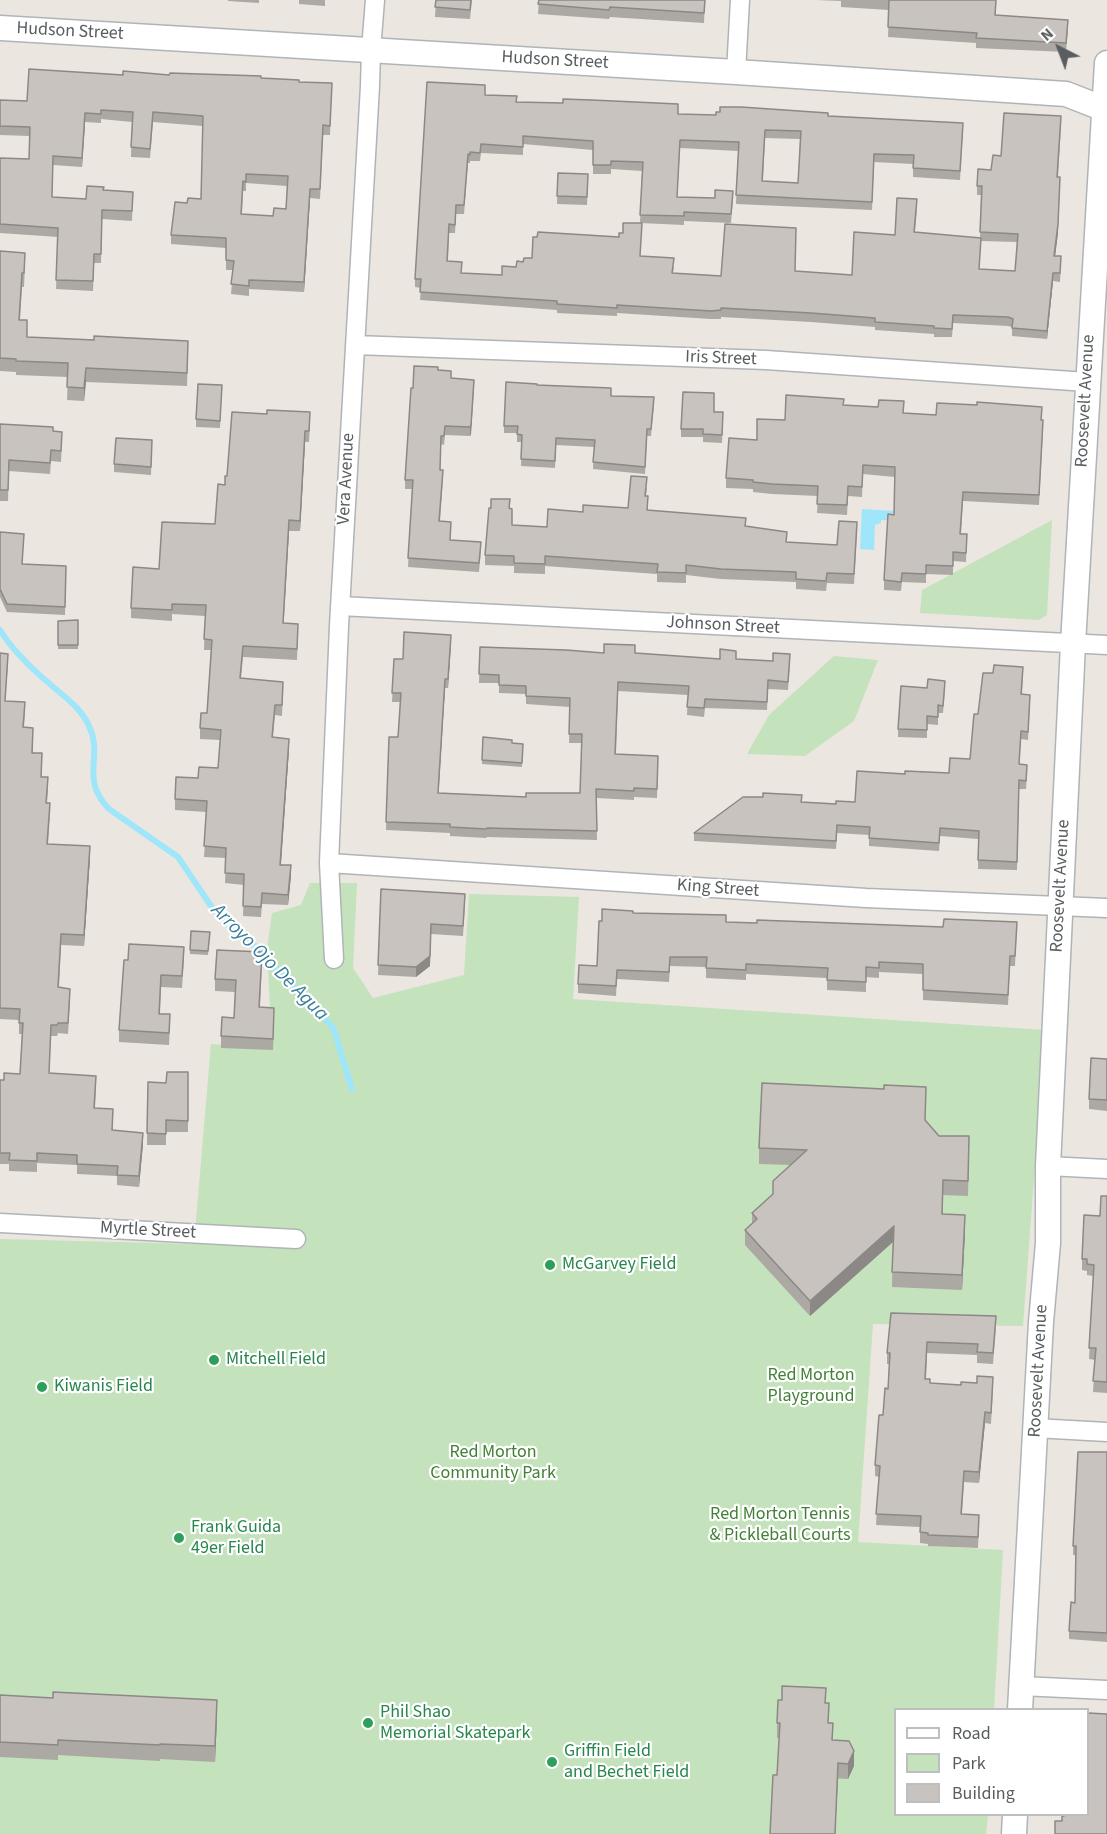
<!DOCTYPE html>
<html>
<head>
<meta charset="utf-8">
<style>
  body { margin:0 }
  #map { position:relative; width:1107px; height:1834px; overflow:hidden; background:#ebe6df; font-family:"Source Sans 3",sans-serif }
  canvas { display:block }
  .legend { position:absolute; left:894px; top:1708px; width:195px; height:108px; box-sizing:border-box; background:#fff; border:2px solid #bcbebf; margin:0; padding:8px 10px; list-style:none; font-size:18px; color:#585d60 }
  .legend li { display:flex; align-items:center; gap:12px; height:30px }
  .legend b { width:30px; border:2px solid #bcbebf }
  .north { position:absolute; left:1029px; top:18px; width:60px; height:60px; -webkit-text-stroke:4px #fff; paint-order:stroke; rotate:318deg; font-size:16px; font-weight:700; line-height:24px; text-align:center; color:#585d60 }
  .north::after { content:''; display:block; margin:auto; width:21px; height:27px; background:#585d60; clip-path:polygon(50% 0,100% 100%,50% 72%,0 100%) }
</style>
</head>
<body>
<div id="map">
<canvas width="1107" height="1834"></canvas>
<ul class="legend">
<li><b style="height:8px;background:#fff"></b>Road</li>
<li><b style="height:16px;background:#c4e2bc"></b>Park</li>
<li><b style="height:16px;background:#c8c3bf"></b>Building</li>
</ul>
<div class="north">N</div>
</div>
<script>
const ctx = document.querySelector('canvas').getContext('2d');
ctx.lineJoin = 'round';
function fillPath(path, color) { ctx.fillStyle = color; ctx.fill(path, 'evenodd'); }
function strokePath(path, color, width, dash) { ctx.strokeStyle = color; ctx.lineWidth = width; ctx.lineCap = dash ? 'butt' : 'round'; ctx.setLineDash(dash || []); ctx.stroke(path); }
function write(font, color, halo, rows, align = 'center') {
  ctx.font = font + ' "Source Sans 3",sans-serif'; ctx.lineWidth = 4.5; ctx.setLineDash([]); ctx.textBaseline = 'middle'; ctx.strokeStyle = halo; ctx.fillStyle = color; for (const [text, x, y, turn = 0] of rows) {
    ctx.save(); ctx.translate(x, y); ctx.rotate((+turn || 0) * Math.PI / 180); ctx.textAlign = isNaN(turn) ? turn : align; if (halo) ctx.strokeText(text, 0, 0); ctx.fillText(text, 0, 0); ctx.restore();
  }
}
const green = new Path2D(`
  M1052 520 1047 615 1039 620 920 613 922 590Z
  M834 656 878 660 854 721 805 756 747 754 769 715Z
  M310 883H357L353 968 373 998 464 975 469 894 579 897 573 999 1045 1030 1023 1326 873 1324 858 1542 1003 1550 994 1709 896 1710V1814L988 1815 986 1834H0V1239L194 1244 211 1044 272 1049 267 949 272 913 301 905Z`);
const water = new Path2D(`
  M862 509 896 511V521L881 520V523L875 525 874 550 860 549Z`);
const stream = new Path2D(`
  M0 630C13 651 32 669 51 685 65 697 82 709 89 726 104 757 79 778 109 809L178 857 211 906 236 933 258 948 283 977 333 1027 352 1089`);
const street = new Path2D(`
  M736 72 740 0
  M355 345 766 360 1087 382
  M340 606 1107 645
  M329 863 866 898 1107 908
  M334 959 329 863 339 626 370 86 371 50 375 0
  M1048 1166 1107 1169
  M0 1223 296 1239
  M1035 1428 1107 1432
  M1021 1686 1107 1690`);
const secondary = new Path2D(`
  M0 28 736 72 1066 94 1107 110
  M1020 1710 1041 1322 1048 1243V1166L1073 644 1107 63
  M1014 1834 1015 1814`);
const wall = new Path2D(`
  M228 0H259V3L228 1Z
  M295 0H325V6L299 4V0Z
  M436 0H472L470 19 435 17Z
  M539 0H705L704 23 610 17 609 19 538 14Z
  M816 0H996V15L1068 30 1066 52 976 48V43L888 37 889 10 841 7V1Z
  M123 75H169L261 78 299 82 332 83 330 135H323L320 199 310 198 304 292 249 289V296L231 294 233 270H226V248L171 244V235L187 203 201 199 203 126 153 122 150 158 131 157 132 122 101 119V123L85 122 82 167 53 165 52 197 86 199 104 190 133 192 132 221 102 219 101 263H94L93 291 56 289 58 237 0 233V158L29 159 30 136 0 135V100L27 101ZM246 183 287 186 286 209 273 216 242 214 243 191H246Z
  M485 95 517 102 678 114 716 115 828 116 963 131 960 180 913 177V164L874 162 872 210 736 204 738 151 680 148 677 197 733 199 731 223 684 221V225L640 223 642 171 611 169V174H593V150L523 144V155L481 153 480 161H470V163H468L464 214H456L455 233H449L448 261 462 273 502 275 516 267 523 262 641 256 674 267 673 273 721 276 795 271 852 275 895 235 917 208 915 232 980 238 981 195H977V186L991 170 1001 156 1061 125 1058 177V233L1055 256 1061 265 1060 282 1053 281 1047 339 1012 336V327L1008 326 953 323 952 337H934V334L875 330V327L811 322 721 317V319H711L617 313V316L557 313V310L420 300 421 288 415 287V279ZM765 138 800 139 798 183 763 181ZM981 241 1017 242 1015 271 979 269Z
  M558 173 588 174 587 205 557 204Z
  M0 251 25 266 24 287H22L20 320 27 337 188 354 187 386 86 382 84 401 67 400 68 377 16 375V372L0 371Z
  M451 378 474 388 471 434 470 436 445 435 444 445 441 444 440 470 443 479 440 521 451 530 450 540 481 550 479 572 408 567 412 489H405V480L413 388Z
  M222 385 220 428 196 427V419Z
  M537 385 611 396 654 405 651 436H647L645 474 593 469 594 447 556 445 555 468 521 466 522 442H517V433H504V426Z
  M844 405 903 413 1041 420 1043 430 1039 505 963 501 961 534H967L966 562 953 561V575L926 574V583L902 582 901 591 884 590V580L894 515 895 477 863 474 862 497 848 496 847 515 817 513 818 496 772 494 753 492V489L726 488V478L757 440Z
  M714 412H723L722 443 703 442V437H681V429Z
  M310 423 309 442H305L300 531H289L283 623 298 635 297 660 243 657 241 678 283 693 282 716 275 715 273 737 289 749 281 865 291 876 288 905 262 904 261 917 243 916 244 885 225 883 226 858 204 857 207 812 175 810V799L198 778 218 768 220 740 200 739V728L207 713 211 650H204L205 616 172 614V621L131 618V608L159 569 215 524 225 485 227 476Z
  M0 424 53 431 62 443 61 462 51 461 50 474 9 471 8 501H0Z
  M152 448 151 475 114 472V464Z
  M647 487 646 496 648 510 746 526 786 542 837 545 857 532 854 584 827 583 826 591 796 589V582L721 579 686 575V583L657 582V574L545 566V574L514 573V566L485 565V555L510 508 512 525 547 527 583 512 628 508Z
  M0 532 23 564 66 566 65 615 7 612 0 597Z
  M78 620V649H58V621Z
  M451 643 448 688H445L438 793 526 797 580 793 582 743H569L570 707 526 704V694L499 693V683H479L480 647 604 653H635L720 659H736L790 663 788 690 768 689 767 710 705 708 704 717 687 715 688 695 618 691 616 754 658 756 657 798 634 797V800L596 798 597 840 487 837 486 838 450 836V833L386 830 389 737H398L400 702H392L394 659H403Z
  M0 653 8 665 5 701 25 713 24 727 33 739V753L42 764 41 777 48 788 47 803 50 814 48 845 90 857 84 946 61 945 59 987 70 1000 68 1034 58 1033 57 1036H51L49 1073 96 1087 95 1108 113 1120V1130L143 1144 139 1187 117 1185V1176L77 1174V1165L37 1163V1172L9 1171V1164H0V1080H4L20 1074 22 1034H19V1020L0 1019Z
  M1023 675 1022 695 1030 703 1028 740 1021 739 1019 764 1027 773 1026 789H1019L1017 870 978 869V839L940 836 939 851 869 846V835L837 833 836 849 694 841V833L802 802 836 804 855 802 905 774 949 773 970 759 978 714Z
  M927 688 945 689 943 713H938V725L927 724V738L898 737V729Z
  M483 737 512 743 523 744 522 767 482 764Z
  M381 889 465 904 463 936 431 934 430 966 416 977 378 975Z
  M633 913 726 922 757 923 943 927 1017 922 1015 966H1010L1008 1005 923 1000V974L879 972V978L866 977V992L827 990V978L746 974V980L706 978V967L670 966 669 982 617 979 616 996 578 993V984L597 966 602 921Z
  M191 931 210 932 208 955 190 954Z
  M184 959 182 988 161 987 160 1014 170 1026 169 1045 119 1042V1030L124 960Z
  M262 964 260 1007 274 1020 273 1050 221 1048V1036L234 1018 235 992 215 991V979Z
  M1107 1059V1111L1089 1109V1099Z
  M188 1072V1132H166V1145H147V1133L166 1083Z
  M926 1102 925 1120 939 1136 969 1152 968 1196 943 1195V1214L965 1231 962 1290 892 1287 893 1242 810 1316 745 1245V1230L752 1224V1213L773 1194 791 1165 759 1164V1148Z
  M1107 1196V1393L1093 1392 1095 1360 1089 1359 1093 1276 1087 1275V1271L1082 1270V1259Z
  M891 1313 996 1327 993 1364 977 1363V1355L927 1353 926 1379 930 1383 993 1388 991 1424 985 1423 979 1483 964 1482 962 1514 979 1526 978 1548 928 1546V1544L920 1543V1527L876 1525 879 1477 875 1476V1465L888 1389 889 1364H887V1353Z
  M1107 1452V1642L1069 1639V1631L1075 1603 1076 1555H1073V1546Z
  M0 1695 217 1716 215 1762 160 1759V1761L58 1755V1760L0 1757Z
  M826 1703 828 1723 833 1740 854 1766 848 1779 777 1775 779 1738H777V1723Z`);
const shadedWall = new Path2D(`
  M85 113V122L82 167V158Z
  M1060 177 1058 233 1054 265V256Z
  M310 189V198L304 292V282Z
  M1053 273V281L1047 339V331Z
  M86 368V382L84 401V388Z
  M474 380 471 434 470 436V427Z
  M305 431V442L300 531V521Z
  M289 520V531L283 634V623Z
  M451 635V643L448 688V679Z
  M445 679V688L438 802V793Z
  M289 739V749L280 875V865Z
  M90 846V857L84 946V935Z
  M291 865V876L288 905V895Z
  M431 924 430 966 416 977V967Z
  M143 1133V1144L139 1187V1176Z
  M965 1215V1231L962 1290V1275Z
  M894 1226V1241L810 1316V1301Z
  M985 1412V1423L979 1483V1472Z
  M217 1700V1716L215 1762V1746Z
  M854 1751V1766L848 1779V1764Z
  M838 1763V1778L835 1834Z`);
const building = new Path2D(`
  M436 0H471L470 10 435 7Z
  M539 0H705L704 13 610 7 609 10 538 4Z
  M889 0H996L995 15 1068 20 1066 43 976 38 977 33 888 27Z
  M29 69 123 75V71L169 75 170 73 261 76V78L299 80V82L332 83 330 126 323 125 320 189H310L304 282 249 280V286L231 284 234 261 226 260V238L171 235 175 202 187 203 188 198 201 199 203 116 153 112 150 149 131 147 133 112 101 110V114L85 113 82 158 53 156 52 197 86 199 87 186 104 187 103 190 133 192 132 211 102 210 101 254H94L93 281 56 280 58 228 0 224V158L29 159 30 127 0 126V100L27 101ZM246 174 288 176 286 209 274 208 273 216 241 214 243 181 246 182Z
  M427 82 485 85V95L517 96 516 102 563 103V99L592 100 678 104V114L716 115V112H720V107H741L828 113V116L963 123 960 171 913 168 914 155 874 154 872 202 736 195 739 142 680 140 677 197 715 198V190L733 191 731 214 684 212V216L640 215 643 162 611 161V165H593V141L523 136V147L481 144 480 153 470 152V155L468 154 464 205H456L455 225 449 224 447 261 462 262 461 273 502 275V266L516 267 517 261 523 262 524 258H532L533 237H537L538 232 619 237V233H623V223H642L640 256 674 258 672 273 721 276 725 224 796 228 795 271 852 275 854 232 895 235 897 198 917 199 914 232 981 238 979 269 1015 271 1018 234 980 232 982 186H977L978 169 991 170 993 155 1001 156 1004 113 1061 116 1057 177H1060L1058 224 1054 256H1061L1060 273H1053L1047 331 1012 328 1013 319 1008 317 953 315 952 329 934 328V326L875 322V318L811 313 721 308V310L711 311 617 305V308L557 304V301L420 292 421 279H415ZM765 130 801 131 798 183 762 181Z
  M558 173 588 174 587 197 557 196Z
  M0 251 25 253 24 273H22L19 320H27V337L94 340V336L188 341 187 373 86 368 84 388 67 387 68 363 16 361V359L0 358Z
  M414 366 438 367V370L451 371V378L474 380 471 425 470 427 445 426 444 436H441L440 470H443L439 521 451 522 450 540 481 542 479 563 408 558 413 480H405L411 388H413Z
  M506 382 537 384V385L611 388V396L654 397 651 429H647L645 467 593 462 595 440 556 438 555 461 521 459 522 435 517 434 518 426H504Z
  M198 384 222 385 220 421 196 419Z
  M683 392 714 393V412H723L722 435 703 434V429H681Z
  M786 395 844 399 843 405 878 407 879 400 904 401 903 413 936 415 937 403 977 405V402L1042 407 1041 420H1043L1039 495 963 492 960 534H967L966 553 953 552V566L926 565V574L902 573 901 582 884 580 888 514 894 515 895 467 863 465 862 487 848 486 847 505 817 504 818 486 772 484 753 482V480L726 478 729 438 757 440V419L785 420Z
  M267 410 310 412 309 431H305L300 521 289 520 283 623 298 624 297 649 243 646 240 678 283 682 282 705H275L272 737 289 739 280 865H291L288 895 262 893 261 907 243 906 244 874 225 873 226 848 204 846 207 801 175 799 176 777 198 778 199 767 218 768 221 730 200 728 201 713H207L212 640 204 639 206 605 172 604V610L131 608 133 567 159 569 162 522 215 524 218 484 225 485V476H227L232 412 267 414Z
  M0 424 53 427V431L62 432 61 451 51 450 50 463 9 460 8 490H0Z
  M116 438 152 440 151 467 114 464Z
  M631 476 647 477 645 496H648L647 510 746 518 745 526 787 532 786 542 837 545 839 521 857 522 854 574 827 573 826 581 796 579V572L721 569 686 565V573L657 572 658 564 545 556V564L514 563V556L485 555 489 508H491V499H510L509 508 512 509V525L547 527 548 509 583 512V505L628 508Z
  M0 532 24 534 22 564 66 566 65 607 7 604 0 589Z
  M78 620V645H58V621Z
  M404 632 451 635 448 679H445L438 793 526 797V793H580L582 734H569L570 698 526 696V686L499 685V675L479 674 480 647 566 650 604 653V644L635 645V653L720 659V649L736 651V659L773 661V653L790 654 788 682 768 680 767 702 705 699 704 708 687 707 689 686 618 682 615 754 658 756 657 789 634 788V791L596 789 597 831 487 828 486 829 450 827V824L386 822 389 737H398L401 693H392L394 659H403Z
  M0 653 8 654 5 701 25 702 23 727 33 728 32 753H42L41 777H48L46 803H50L47 844 90 846 84 935 61 934 58 987 70 989 68 1023H58L57 1025H51L49 1073 96 1076 94 1108 113 1109 112 1130 143 1133 139 1176 117 1175 118 1166 77 1164V1155L37 1153V1161L9 1160 10 1153H0V1080H4V1073L20 1074 23 1023H19L20 1009 0 1008Z
  M994 665 1023 667 1021 694 1030 695 1028 732 1021 731 1019 764 1027 765 1026 781 1019 780 1017 862 978 860 979 831 940 828 939 843 869 838 870 827 837 825 836 841 694 833 743 797H763V793L802 795 801 802 836 804V801L855 802 857 771 905 774V771L949 773 950 758 970 759 974 714H978L983 673H993Z
  M928 679 945 681 943 706 938 705V717L927 716V730L898 729 901 686 927 688Z
  M483 737 512 740V743L523 744 522 763 482 760Z
  M381 889 465 894 463 926 431 924 430 956 416 967 378 965Z
  M602 909 633 911V913L726 915V922L757 923V920L943 927 944 919 1017 922 1015 956H1010L1008 995 923 990V964L879 962V968L866 967V982L827 980 828 968 746 964V970L706 968 707 957H670L669 972 617 970 616 986 578 984 579 965 597 966 599 921H602Z
  M191 931 210 932 208 951 190 950Z
  M129 944 184 947 182 976 161 975 159 1014H170L169 1033 119 1030 124 960H128Z
  M217 950 262 952 259 1007 274 1008 273 1039 221 1036 222 1017 234 1018 236 980 215 979Z
  M1091 1058 1107 1059V1100L1089 1099Z
  M167 1072H188V1121L166 1120V1134L147 1133 148 1082 166 1083Z
  M762 1083 884 1089V1085L926 1087 925 1120 939 1136H969L968 1181 943 1180 942 1214 965 1215 962 1275 892 1272 894 1226 810 1301 745 1230 757 1219 752 1213 773 1194V1181L807 1150 759 1148Z
  M1101 1196H1107V1382L1093 1381 1096 1348H1089L1094 1265 1087 1264V1259H1082L1084 1215 1100 1216Z
  M891 1313 996 1316 993 1353 977 1352 978 1344 927 1342 925 1379H930V1383L961 1385V1382L977 1383V1376L993 1377 991 1413 985 1412 979 1472 964 1471 961 1514 979 1515 978 1537 928 1535V1533L920 1532 921 1516 876 1514 880 1466 875 1465 879 1415H883L885 1388 888 1389 890 1353H887Z
  M1078 1452H1107V1633L1069 1631 1071 1602 1075 1603 1076 1546H1073Z
  M782 1686 826 1688 825 1703H829L828 1723H833L832 1740 849 1741 854 1751 848 1764 838 1763 835 1834H770L773 1775H777L780 1723H777L778 1700H782Z
  M53 1692 217 1700 215 1746 160 1744V1745L58 1740V1745L0 1742V1695L53 1698Z
  M1088 1713 1107 1714V1834H1055V1821H1062V1816H1064V1815H1088Z`);
const markers = [
  [550,1265,6,"#2e9e5b"],
  [214,1360,6,"#2e9e5b"],
  [42,1387,6,"#2e9e5b"],
  [179,1538,6,"#2e9e5b"],
  [368,1723,6,"#2e9e5b"],
  [552,1762,6,"#2e9e5b"]
];
const streetNames = [
  ["Hudson Street",70,32,3],
  ["Hudson Street",555,61,3],
  ["Iris Street",721,359,2],
  ["Roosevelt Avenue",1086,401,-87],
  ["Vera Avenue",347,479,-87],
  ["Johnson Street",723,626,3],
  ["Roosevelt Avenue",1061,886,-87],
  ["King Street",718,889,4],
  ["Myrtle Street",148,1231,3],
  ["Roosevelt Avenue",1039,1371,-87]
];
const leisureNames = [
  ["McGarvey Field",562,1265],
  ["Mitchell Field",226,1360],
  ["Kiwanis Field",54,1387],
  ["Frank Guida",191,1528],
  ["49er Field",191,1549],
  ["Phil Shao",380,1713],
  ["Memorial Skatepark",380,1734],
  ["Griffin Field",564,1752],
  ["and Bechet Field",564,1773]
];
const parkNames = [
  ["Red Morton",811,1376],
  ["Playground",811,1397],
  ["Red Morton",493,1453],
  ["Community Park",493,1474],
  ["Red Morton Tennis",780,1515],
  ["& Pickleball Courts",780,1536]
];
const waterNames = [
  ["Arroyo Ojo De Agua",269,963,45]
];
fillPath(green, '#c4e2bc');
fillPath(water, '#9fe6fb');
strokePath(stream, '#9fe6fb', 6);
strokePath(street, '#b0b4b7', 21);
strokePath(secondary, '#afb4b7', 27);
strokePath(street, '#fff', 18);
strokePath(secondary, '#fff', 24);
fillPath(wall, '#aca8a4');
fillPath(shadedWall, '#8c8886');
fillPath(building, '#c8c3bf');
strokePath(building, '#8c8886', 1.5);
for (const [x, y, r, color] of markers) { const dot = new Path2D(); dot.arc(x, y, r, 0, 2 * Math.PI); ctx.fillStyle = color; ctx.fill(dot); strokePath(dot, '#fff', 2); }
write('18px', '#585d60', '#fff', streetNames);
write('18px', '#27864d', '#fff', leisureNames, 'left');
write('18px', '#438037', '#fff', parkNames);
write('italic 20px', '#3a7d9a', '#fff', waterNames);
</script>
</body>
</html>
